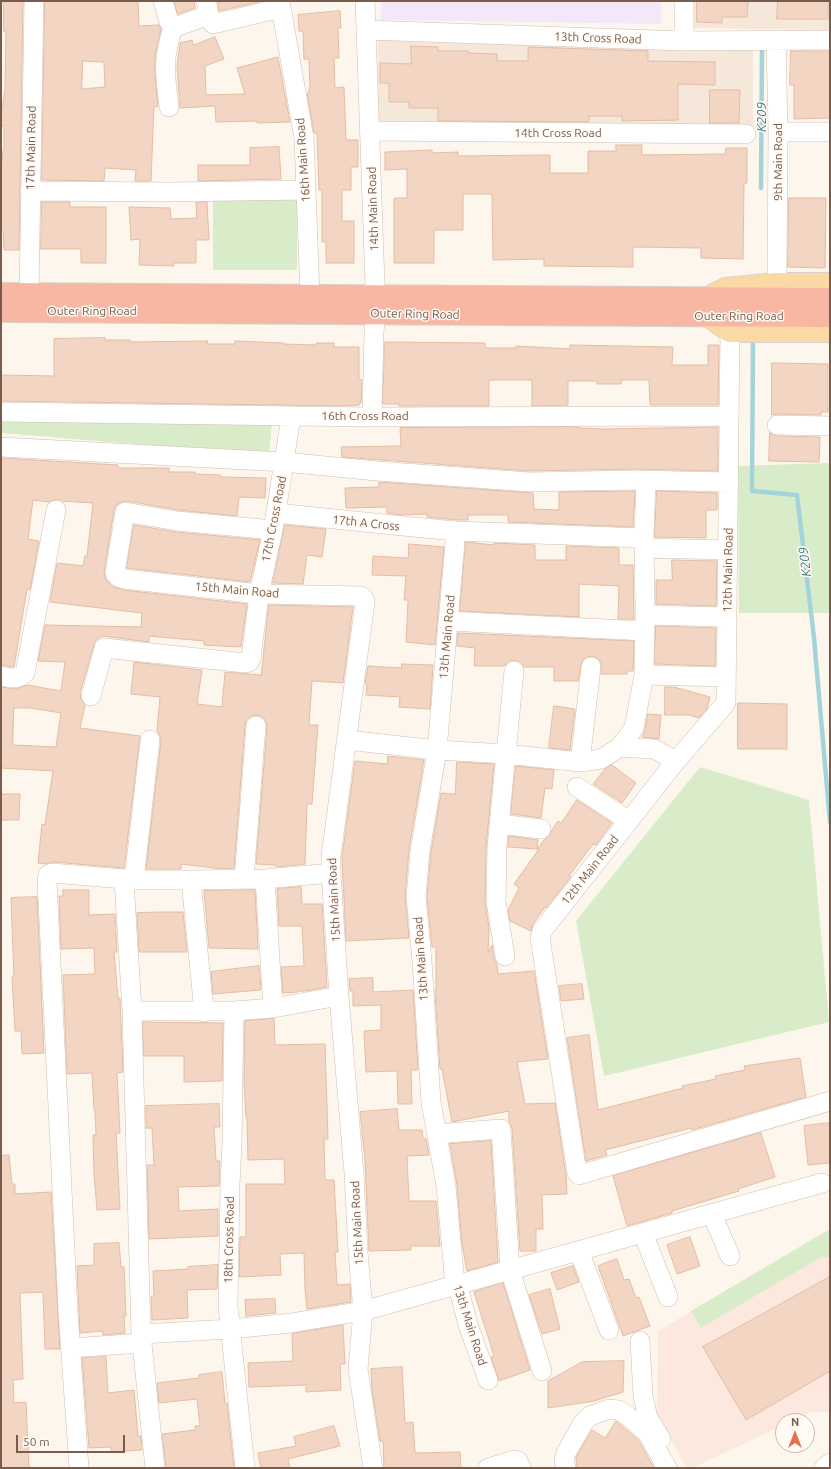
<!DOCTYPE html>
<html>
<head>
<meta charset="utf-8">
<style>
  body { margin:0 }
  #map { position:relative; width:831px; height:1469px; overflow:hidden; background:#fdf6ec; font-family:Ubuntu,sans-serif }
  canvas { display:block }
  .frame { position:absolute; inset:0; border:2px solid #7a5c4d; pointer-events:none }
  .north { position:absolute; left:775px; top:1413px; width:40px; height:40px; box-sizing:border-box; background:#fffaf3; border:1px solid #cabbb1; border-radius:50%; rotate:0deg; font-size:11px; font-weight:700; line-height:16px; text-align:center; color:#7a5c4d }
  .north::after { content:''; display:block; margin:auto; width:14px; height:18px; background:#e76f51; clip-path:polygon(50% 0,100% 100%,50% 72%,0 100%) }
  .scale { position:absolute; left:16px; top:1435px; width:109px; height:18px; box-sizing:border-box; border:2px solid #7a5c4d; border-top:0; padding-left:5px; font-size:12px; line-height:14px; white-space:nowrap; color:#7a5c4d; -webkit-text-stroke:3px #fffaf3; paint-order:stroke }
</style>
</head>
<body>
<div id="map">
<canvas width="831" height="1469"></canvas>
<div class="frame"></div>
<div class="north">N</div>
<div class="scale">50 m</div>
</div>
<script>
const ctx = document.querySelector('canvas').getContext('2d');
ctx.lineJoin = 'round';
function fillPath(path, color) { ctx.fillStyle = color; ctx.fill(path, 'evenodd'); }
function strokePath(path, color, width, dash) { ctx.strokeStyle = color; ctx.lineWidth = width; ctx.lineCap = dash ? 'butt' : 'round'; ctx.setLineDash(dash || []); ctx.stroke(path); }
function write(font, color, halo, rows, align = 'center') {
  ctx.font = font + ' Ubuntu,sans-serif'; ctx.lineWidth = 3; ctx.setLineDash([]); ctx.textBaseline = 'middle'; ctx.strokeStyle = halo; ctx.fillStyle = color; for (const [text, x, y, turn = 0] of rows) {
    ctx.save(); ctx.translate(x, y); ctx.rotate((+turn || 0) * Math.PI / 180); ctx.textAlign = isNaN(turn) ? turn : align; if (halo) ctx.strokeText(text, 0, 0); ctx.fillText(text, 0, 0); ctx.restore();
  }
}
const residential = new Path2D(`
  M690 1H830V30L689 28Z
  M378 40 753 42V129L377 128Z`);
const commercial = new Path2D(`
  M830 1229V1412H812L792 1421H783V1425L692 1468H687L657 1415 658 1331Z`);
const education = new Path2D(`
  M381 1H661V24L381 20Z`);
const green = new Path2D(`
  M213 198H297V270H213Z
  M1 417 272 422 269 455 1 433Z
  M830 463V613H739L738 466Z
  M700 767 809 800 829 1022 604 1076 576 921Z
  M830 1229V1257H821L701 1328 691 1311Z`);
const stream = new Path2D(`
  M761 188 762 46
  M753 344 752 491 797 495 814 638 830 822`);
const building = new Path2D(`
  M4 1H23L19 250H4L3 229H1V170L3 151H4V126H1V110H2L5 89 6 31H4Z
  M45 1H138L139 26 159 25 161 29 155 56V76L158 106 154 107 151 181H135L136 170 105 168 104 181 42 180ZM83 61 104 62 105 87 82 89Z
  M174 1H194L195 8 178 14Z
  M227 1H263L219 11 218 3Z
  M697 1H748L747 17H722V23L697 22Z
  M778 1H828V19H777Z
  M340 11 341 28H338L339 58H334L335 88 344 87 346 140H358V167H351V190H342V221H354V263H326V242H322V190H319L317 133H314L307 93H309V89H310L309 59H304L303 31H299L298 15Z
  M215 37 224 59 205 66 206 95 245 94 237 68 278 57 290 122 257 123V121L216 122 215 106 180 108 177 66 180 43 192 40 193 45Z
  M411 46 438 47V51H468V53L497 54V61H528V47L648 51V61L715 62V85L678 84V120L622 121V116H589V122L438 121V108H409V102H389V83H380V63L411 64Z
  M791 51H830V118L794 119V85H790Z
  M710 90H740L739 123H710Z
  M616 145H642V155L725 154 726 148H747V183H744L743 259 701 258V248L633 247V267L544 266V259L493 260 492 194H463V230H434V263H394V198H407V169L385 170V152L432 150V153L458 152V156L550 155V173H588V151H616Z
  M279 147 281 179 198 181V165H250V148Z
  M789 198H826L825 268 788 267Z
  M42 202H70V207H106V263H81V249H41Z
  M207 202 209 240H196V263H174V266L139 265 140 239 131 240 129 207 170 208 171 219 197 218 196 203Z
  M105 338V340H130V342L208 341 207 344H235V341L284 343V344L316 345V343H334V347H359V379L362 380 361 403H359V405L341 406 1 401V375L54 376V339Z
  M385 342 485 343V348H516V346L570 349V345L673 347 672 365H708V345H719L718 405H650L649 380H621V384H597V381H568V405L532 406V380H489V406H399V404H383Z
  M772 363 828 364V412H821V415L777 414 772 415Z
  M579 427V428L603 429 718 427V471L634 469 529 471 342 457 341 447 401 446 400 428Z
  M770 433 777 436 820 437 819 462 769 461Z
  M1 458 118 465V468H169V472H195V474L220 475V477L266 478 265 498 239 497 237 516 178 510 127 501 121 502 116 505 114 510 104 572 106 580 114 587 123 590 247 604 241 647 204 645V641L149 636V642L102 636 96 640 94 645 80 693 81 699 85 705 80 728 140 736 124 868 53 862 46 864 38 863 42 824 45 825 53 771 1 768V687L15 689 27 685 61 691 65 662 38 661 45 625 141 627 142 613 50 602 57 563 83 566 85 556H87L93 503 62 501 58 499 49 502 33 500 28 539 39 541 30 590 27 589 14 667 1 665ZM14 708H31L61 713 56 747 13 745Z
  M379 482 533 493 534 509 559 510V492L635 491 633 527 508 522V515H468V520H457L427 517V514L402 515 387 513V507L346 508 345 488 379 487Z
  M657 491 717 493V510H706V538L655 537Z
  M134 525 176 532 260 540 250 582 127 568Z
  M285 525 326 529 322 557 307 555 303 584 273 583Z
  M466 542 494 545V543L535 545V560H566V546L619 548V565H633L634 619H618L619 586 579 584V617L460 611Z
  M409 544 444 547 435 645 406 642 408 600H404L406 576 372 575 373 556 408 558Z
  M672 560 717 561 716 606 656 604V580H672Z
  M269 605 353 607 343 683 312 681 309 725H318L312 804H307L305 864 276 867 275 865 256 864 267 727 266 722 263 717 256 715 252 716 247 719 245 725 234 868 222 869 181 864V869H146L161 741 160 736 157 731 160 697 131 694 134 662 202 670 197 704 222 707 225 672 261 675Z
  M656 626 716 628 715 666 655 664Z
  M458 633 634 641 633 671H628L627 674H601V662L597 658 592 656 586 657 582 661 578 681H554V667H524L521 662 515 660 509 661 504 666H474L475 648 457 646Z
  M402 664 433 665 430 709 399 707 400 697 366 695 367 685 365 684 368 666 401 668Z
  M665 687H674L710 697 707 709 699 718 689 715H665Z
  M738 703 787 704V749H738Z
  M554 706 575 709 570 750 549 748Z
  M648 714 661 715 659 739 642 737 645 730Z
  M388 756 424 760 409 849 405 896 409 938 346 941 342 857 355 761 387 764Z
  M457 762 494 764 486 847 485 902 489 928 488 953 492 945 494 958 497 964 498 974 534 971 548 1059 517 1062 525 1104 555 1103 566 1175 567 1194 542 1195 543 1229H536V1251H520L512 1128 509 1122V1111L452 1122 442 1069H440L435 990H436V947H432L427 897 431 852 441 793 455 794Z
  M612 765 636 783 622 803 593 784 605 769Z
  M516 766 554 770 552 789 545 788 541 818 511 814Z
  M1 794H20L19 820H1Z
  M577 800 612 823 596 845 593 844 569 876 571 877 546 908 545 907 533 924 531 931 510 921 508 910 519 888 514 884 539 849H537L545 839 550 835 552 830 558 821 561 823Z
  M509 836 538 840 537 849 508 847Z
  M301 887 302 904H322L327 987 306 991H298V992L283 993 281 967 304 966 302 926H279L277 889Z
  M63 890H89V915L115 914 117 952H114L118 998H120L123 1072 117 1073 120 1133H116L120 1209 97 1210 94 1174 93 1135H96L95 1110H94L92 1073 67 1074 63 975 95 974 94 948 61 949 59 896H63Z
  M255 890 258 949 209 948 204 891Z
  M37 897 44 1053 22 1054 21 1031H15L12 977H14L11 898Z
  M164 912H183L187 952H139L137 913Z
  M259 966 261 990 213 994 211 972Z
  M373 978V992L413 990 418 1070H411L412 1104H398L397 1071 366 1072 364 1031 381 1030V1005L353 1006V991H350L349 979Z
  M582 984 584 999 561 1001 559 986Z
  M274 1019 275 1045 325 1044 328 1139H324L325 1180H334L338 1252H335L337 1285 350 1284 351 1302 307 1309 305 1289 304 1253 280 1254 281 1275 239 1277 240 1237H246V1184H285L284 1159 248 1160 247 1118H246L244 1080 245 1021Z
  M143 1022 223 1023 222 1081 184 1082V1056H144Z
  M589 1035 598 1110 683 1088 682 1086 716 1079 715 1076 745 1070 744 1066 800 1058 806 1097 692 1130 691 1128 605 1150 607 1155 586 1161 567 1038Z
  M219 1104 220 1127H214L216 1161H220L219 1186 178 1187 179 1211 218 1209V1236L149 1239 147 1165H154L152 1128H146V1106Z
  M397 1109 399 1130H422L423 1139H426L429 1155 407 1156 409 1201H436L440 1246H410L411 1250 369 1251 365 1160 360 1112Z
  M830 1123V1163L808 1165 804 1126Z
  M761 1133 775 1177 738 1189 739 1191 672 1211V1213L627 1226 613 1176Z
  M491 1141 498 1262 467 1271 462 1244 457 1185 450 1144Z
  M9 1155 12 1184H15V1194L51 1192 60 1349H45L43 1292 20 1293 23 1379 13 1380 14 1403 26 1402 29 1468H1V1156Z
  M690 1237 700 1266 677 1274 667 1245Z
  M119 1243 121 1267H124L126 1316H124L125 1333 103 1335V1331L80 1333 77 1266 94 1265V1244Z
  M617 1259 624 1280 629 1279 636 1298 639 1297 650 1326 623 1336 598 1266Z
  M218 1265 217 1289 187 1290 188 1318 152 1320 151 1296H154L153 1271 188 1269V1267Z
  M573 1266 579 1282 557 1290 551 1273Z
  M830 1277V1371L746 1420 703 1347Z
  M503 1283 530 1370 499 1381 491 1357 494 1356 474 1292Z
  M550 1289 560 1329 542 1334 529 1295Z
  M275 1299 276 1313 246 1316 245 1300Z
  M343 1325 345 1364H340L341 1390 306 1392V1385L249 1387 248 1363 293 1361 292 1334Z
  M106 1357 108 1393 134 1390 138 1436H141L142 1450 111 1452V1447L89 1448 82 1358Z
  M624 1361 623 1392 594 1401 548 1408V1381L582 1362Z
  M402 1367 405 1423 413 1422 415 1453 460 1452 461 1468H384L383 1441H380L372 1390 371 1369Z
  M222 1372 225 1403H227L234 1468H166L162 1434 195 1430V1426H200L197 1399 159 1403 157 1383 199 1378V1375Z
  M616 1421 639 1441 654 1468H577L576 1457 592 1430 605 1438Z
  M334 1426 340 1446 288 1459 290 1468H261L258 1453 296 1446 294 1437Z`);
const minor = new Path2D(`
  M163 1 169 22 174 26H178L209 15 206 1
  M280 1 304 138 310 296
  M365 1 376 313 374 332 372 417
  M209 15 213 24 281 8
  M366 30 684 41 830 40
  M776 40 778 132 777 284
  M684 41V1
  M169 107C165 76 162 56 174 26
  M370 131 746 134
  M778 132H830
  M30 191 171 192 306 190
  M29 294 34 1
  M730 331 726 703 676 761 542 931 540 938 577 1173 579 1175 830 1101
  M1 412 372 417 729 416
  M291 416 284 462 377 471 529 482 634 480 729 482
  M777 425 830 426
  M1 447 284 462 273 530 259 594 251 659 249 662 245 663 104 648 91 696
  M276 513 413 527 456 531 644 538
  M273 530 177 521 125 512 115 573 118 577 124 579 259 594 361 596 364 599 365 602 331 856V873L339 996 354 1173 358 1252 363 1311 358 1369 373 1468
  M456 531 437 750 420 851 416 897 422 961 431 1102 446 1186 455 1285 458 1286 468 1325 488 1380
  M644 548 728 550
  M645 615 727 617
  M448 621 645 631
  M644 675 726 677
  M1 676C10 678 18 680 25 673L56 510
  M347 740 437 750 506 754 580 762 601 759 620 747 634 728 644 675 645 615 644 538 646 480
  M620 747 654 749 676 761
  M580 762 591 667
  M577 787 629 821
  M499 824 541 829
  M244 879 256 726
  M265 879 273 1008
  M134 880 150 740
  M505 956 496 902 497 847 514 671
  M132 1011H234L273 1008 339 996
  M234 1011 232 1144 230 1184 228 1306 245 1468
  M204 1012 191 880 265 879 331 873
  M436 1134 501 1129 510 1270 542 1371
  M712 1214 730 1256
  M643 1233 668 1297
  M579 1251 609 1330
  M141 1334 230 1329 291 1323 363 1311 822 1183
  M640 1341 643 1396 648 1418 661 1439
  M71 1348 142 1343
  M79 1468 68 1312 47 881 48 875 52 873 124 879
  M155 1468 141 1334 132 1011 124 879 134 880H191
  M488 1468 514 1460 518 1461 521 1468
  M566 1468 564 1459 566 1453 583 1423 590 1416 609 1409 618 1410 628 1416 648 1434 667 1468
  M824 1468 830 1463`);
const major = new Path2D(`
  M714 295 726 289 777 284H830
  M709 316 730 331H830`);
const highway = new Path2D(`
  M1 294 830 299
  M1 311 830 316`);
const streetNames = [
  ["13th Cross Road",598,38,2],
  ["14th Cross Road",558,133],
  ["17th Main Road",31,148,-89],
  ["16th Main Road",303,160,-94],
  ["9th Main Road",778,162,-90],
  ["14th Main Road",373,209,-92],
  ["Outer Ring Road",92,311],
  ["Outer Ring Road",415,314,1],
  ["Outer Ring Road",739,316],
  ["16th Cross Road",365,416],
  ["17th Cross Road",274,519,-79],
  ["17th A Cross",366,523,6],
  ["12th Main Road",728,570,-89],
  ["15th Main Road",237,590,5],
  ["13th Main Road",447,637,-85],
  ["12th Main Road",590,870,-52],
  ["15th Main Road",334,900,-93],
  ["13th Main Road",421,959,-94],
  ["15th Main Road",357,1223,-93],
  ["18th Cross Road",229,1240,-89],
  ["13th Main Road",470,1325,72]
];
const waterNames = [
  ["K209",762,117,-90],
  ["K209",805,562,-97]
];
fillPath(residential, '#f5e8da');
fillPath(commercial, '#fde8e0');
fillPath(education, '#f3e8fa');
fillPath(green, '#d8ecc9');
strokePath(stream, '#a5d3da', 4.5);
fillPath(building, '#f3d5c3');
strokePath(building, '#e6bba3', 1);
strokePath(minor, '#d1beb0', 20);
strokePath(major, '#dad1cd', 24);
strokePath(highway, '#dad1cd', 24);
strokePath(minor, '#fff', 19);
strokePath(major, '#fbd9a5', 22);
strokePath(highway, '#f7b7a3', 22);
write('12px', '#7a5c4d', '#fffaf3', streetNames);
write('italic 13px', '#437c86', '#fffaf3', waterNames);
</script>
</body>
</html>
